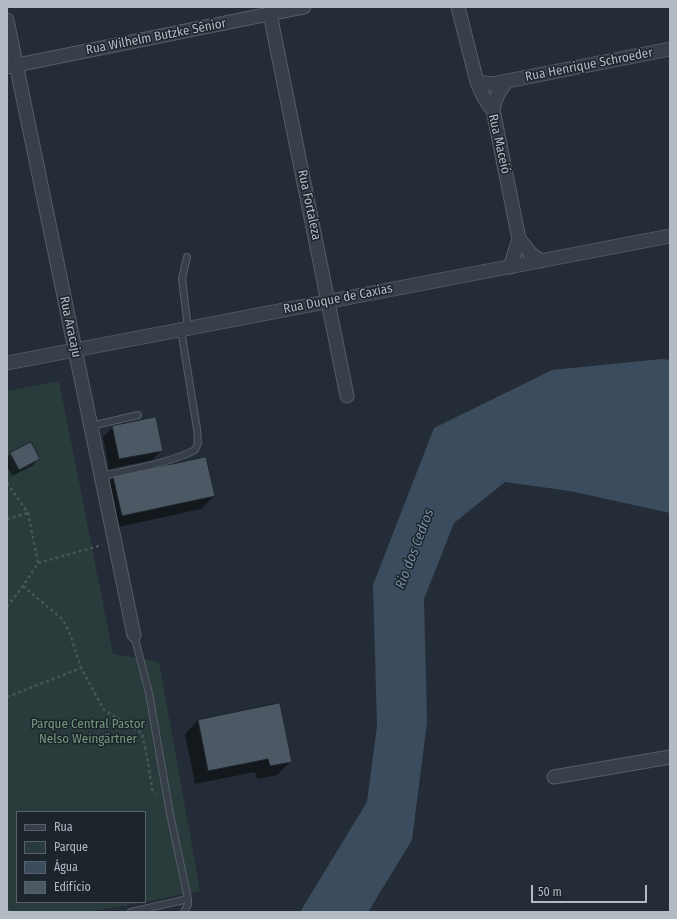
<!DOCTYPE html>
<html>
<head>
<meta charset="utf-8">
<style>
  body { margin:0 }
  #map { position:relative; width:677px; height:919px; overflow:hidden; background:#242d37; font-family:"Fira Sans Condensed",sans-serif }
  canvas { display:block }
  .frame { position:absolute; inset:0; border:8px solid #b2bac4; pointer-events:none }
  .legend { position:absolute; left:16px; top:811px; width:130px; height:92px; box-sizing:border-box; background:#1c242c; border:1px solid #586069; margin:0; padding:5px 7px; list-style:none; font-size:12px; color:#b2bac4 }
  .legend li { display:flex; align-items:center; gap:8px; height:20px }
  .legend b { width:20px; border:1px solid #586069 }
  .scale { position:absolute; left:531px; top:885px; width:116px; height:18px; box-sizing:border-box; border:2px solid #b2bac4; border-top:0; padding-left:5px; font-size:12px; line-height:14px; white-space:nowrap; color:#b2bac4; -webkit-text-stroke:3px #1c242c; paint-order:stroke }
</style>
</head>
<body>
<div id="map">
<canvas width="677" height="919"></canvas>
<div class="frame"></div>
<ul class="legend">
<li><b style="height:5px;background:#373f48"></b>Rua</li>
<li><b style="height:11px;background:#293b3a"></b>Parque</li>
<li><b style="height:11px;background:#3b4c5e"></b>Água</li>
<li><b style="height:11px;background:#4c5863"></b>Edifício</li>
</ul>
<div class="scale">50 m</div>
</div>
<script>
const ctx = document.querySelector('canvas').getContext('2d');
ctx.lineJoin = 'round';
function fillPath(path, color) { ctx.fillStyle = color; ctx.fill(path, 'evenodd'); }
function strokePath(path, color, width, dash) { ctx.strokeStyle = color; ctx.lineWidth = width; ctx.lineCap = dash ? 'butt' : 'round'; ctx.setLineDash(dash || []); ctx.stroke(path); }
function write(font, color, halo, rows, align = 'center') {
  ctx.font = font + ' "Fira Sans Condensed",sans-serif'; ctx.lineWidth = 3; ctx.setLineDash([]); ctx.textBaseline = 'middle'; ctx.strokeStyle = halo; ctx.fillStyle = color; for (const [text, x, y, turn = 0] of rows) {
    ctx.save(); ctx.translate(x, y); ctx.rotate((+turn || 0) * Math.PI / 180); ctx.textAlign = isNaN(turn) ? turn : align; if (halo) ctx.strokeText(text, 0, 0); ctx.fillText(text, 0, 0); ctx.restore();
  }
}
const green = new Path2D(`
  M59 381 113 654 159 662 200 891 145 902V812H17V902H143L89 912H7V391Z`);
const water = new Path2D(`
  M662 359 670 360V513L570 491 505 482 454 523 424 599 427 722 412 840 368 912H300L367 802 377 726 373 585 434 428 552 370Z`);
const shadow = new Path2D(`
  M113 427 162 450 152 460 109 469 103 437Z
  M11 454 39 459 32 466 12 476 7 466V457Z
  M114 477 214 496 201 509 109 529 101 491Z
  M198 720 290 762 277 775 257 779 255 772 195 784 185 734Z`);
const building = new Path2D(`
  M156 417 163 451 119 459 112 426Z
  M31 442 40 459 19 470 10 453Z
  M206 457 215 496 122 516 113 477Z
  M280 703 292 762 270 766 268 759 208 771 198 720Z`);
const path = new Path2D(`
  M7 483 28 513 38 563
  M7 519 28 513
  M23 586 62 619 69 631 81 668 104 710 142 733 148 762 152 789 155 794
  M7 607 23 586 38 563 102 545
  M7 697 81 668
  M7 911 12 912`);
const lane = new Path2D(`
  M187 257 182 279 188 328
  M91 426 138 415
  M101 476C130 470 170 463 195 450L198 443 197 429 181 330
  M134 635 149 693 170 814 188 899V904L184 912
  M131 912 188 899`);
const street = new Path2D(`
  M458 7 477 82C481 93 485 102 493 110L519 239 510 267
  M270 14 347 396
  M7 20 134 635
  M7 67 304 7
  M477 82 492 84 670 49
  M493 110C495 98 499 91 507 81
  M519 239 531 254 541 261
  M7 363 670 236
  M554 777 670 757`);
const streetNames = [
  ["Rua Wilhelm Butzke Sênior",156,37,-11],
  ["Rua Henrique Schroeder",589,65,-11],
  ["Rua Maceió",499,144,77],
  ["Rua Fortaleza",309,205,78],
  ["Rua Duque de Caxias",338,299,-11],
  ["Rua Aracaju",70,327,78]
];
const parkNames = [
  ["Parque Central Pastor",88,724],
  ["Nelso Weingärtner",88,739]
];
const waterNames = [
  ["Rio dos Cedros",415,549,-69]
];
fillPath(green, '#293b3a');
fillPath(water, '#3b4c5e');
fillPath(shadow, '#0007');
fillPath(building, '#4c5863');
strokePath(building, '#1e262e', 1);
strokePath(lane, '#555d66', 8);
strokePath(street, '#555d66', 15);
strokePath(path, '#455658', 2.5, [3, 3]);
strokePath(lane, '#373f48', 6);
strokePath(street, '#373f48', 13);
write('13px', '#b2bac4', '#1c242c', streetNames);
write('13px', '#739779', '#1c242c', parkNames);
write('italic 14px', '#768ca4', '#1c242c', waterNames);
</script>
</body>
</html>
